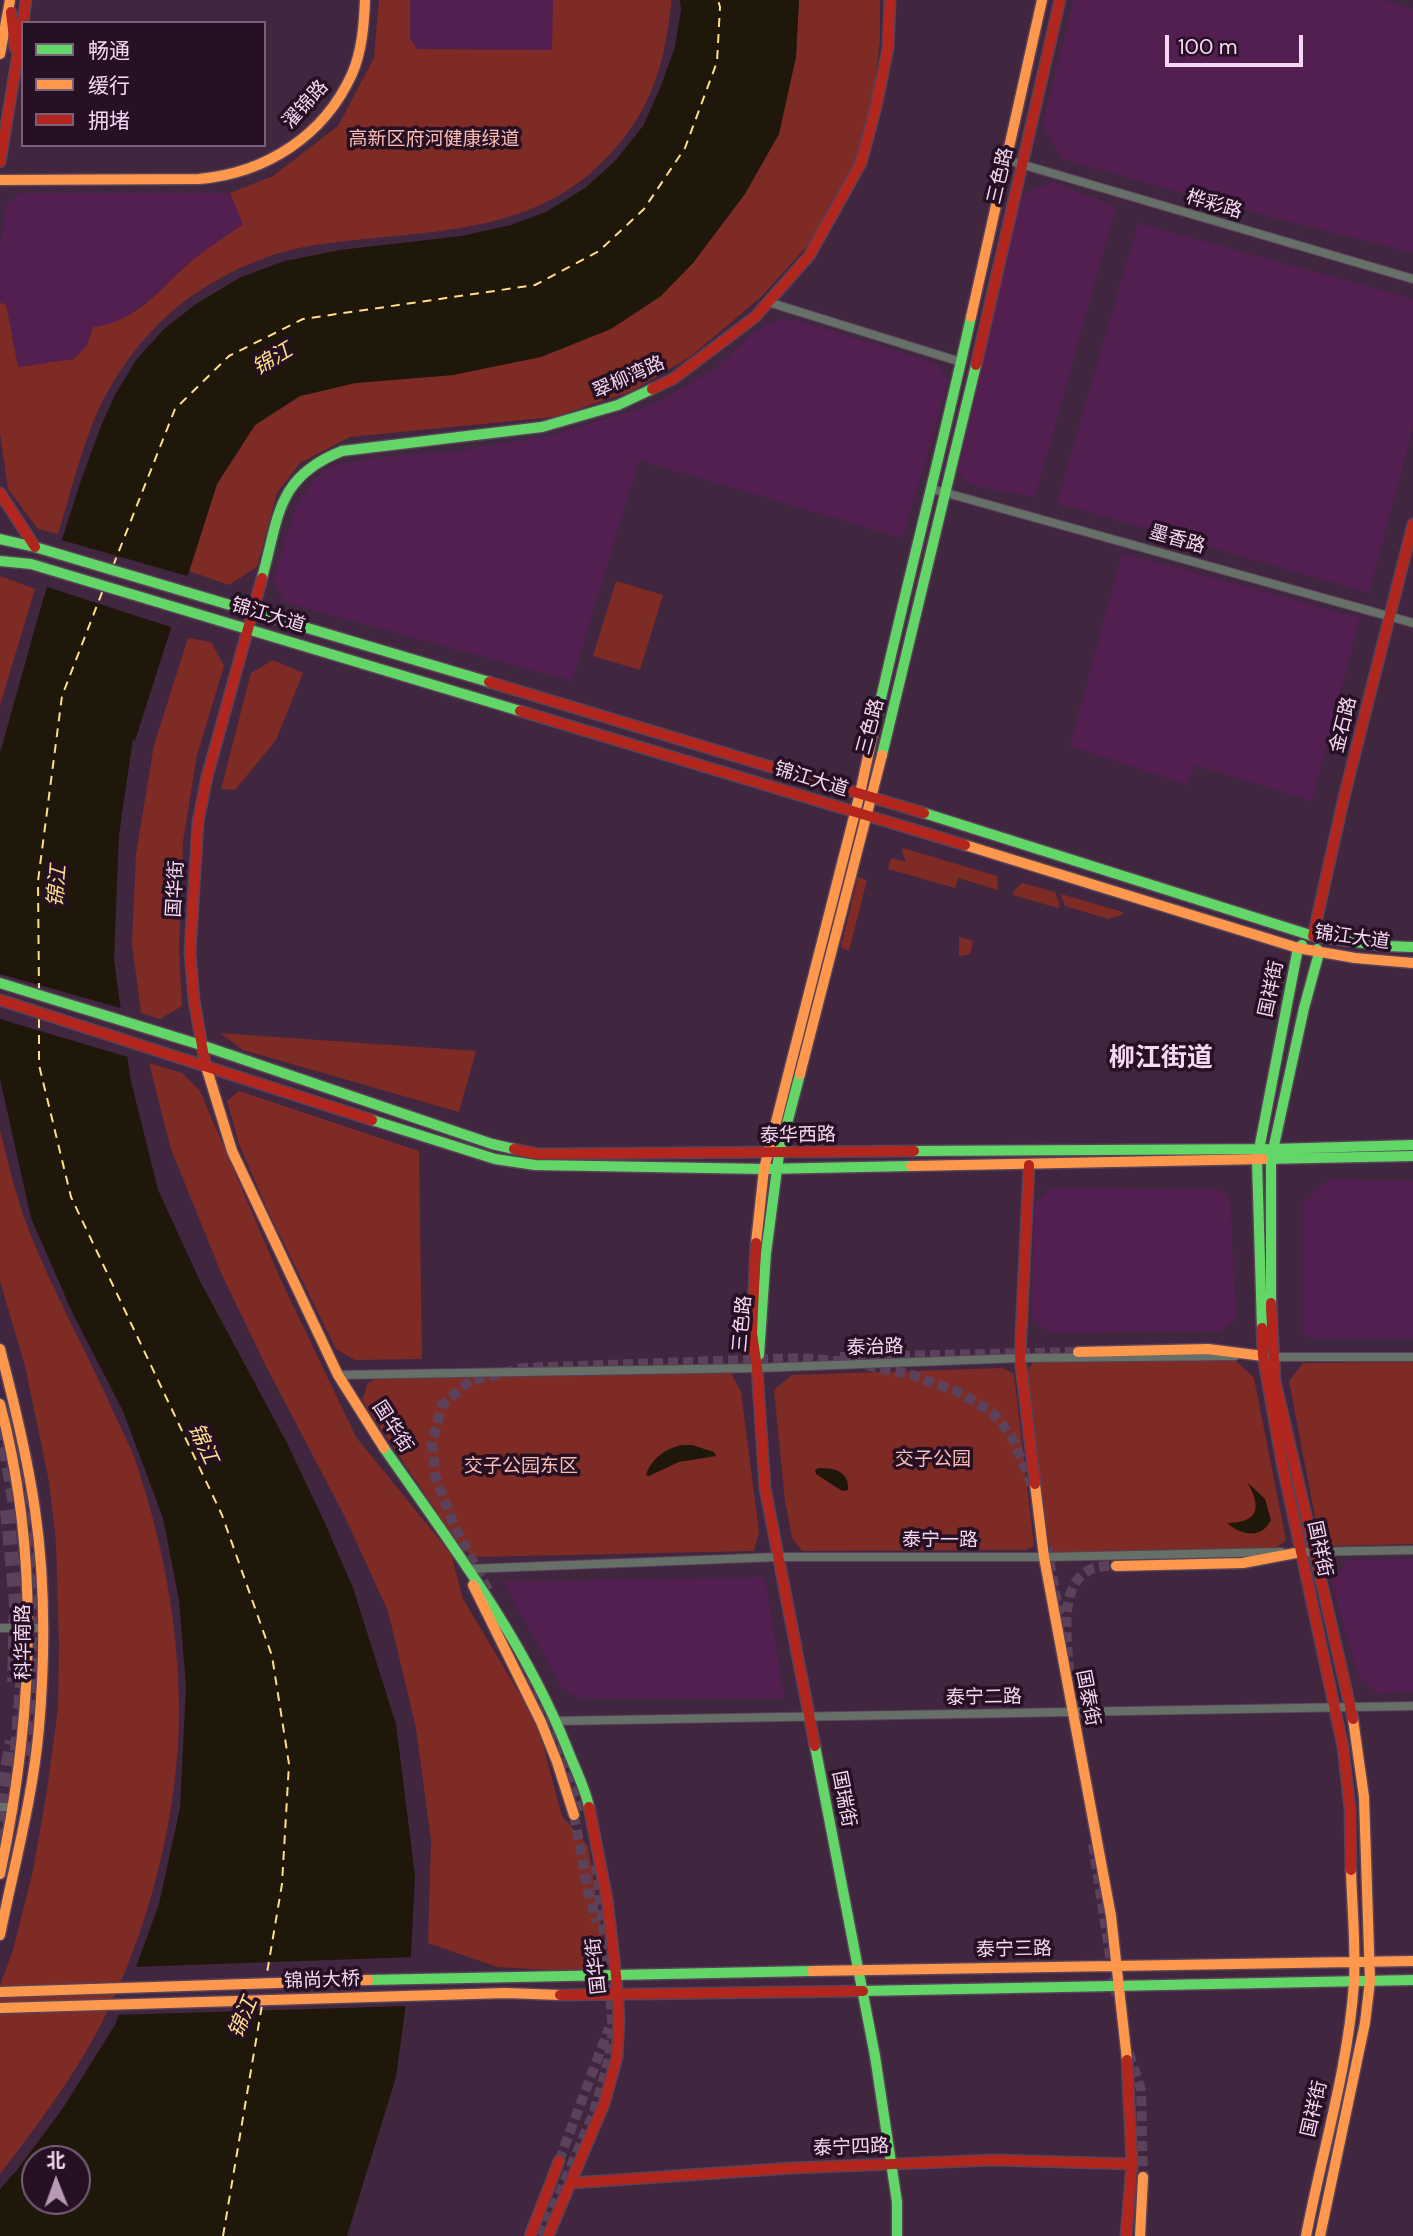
<!DOCTYPE html>
<html>
<head>
<meta charset="utf-8">
<style>
  body { margin:0 }
  #map { position:relative; width:1413px; height:2236px; overflow:hidden; background:#41263f; font-family:"DM Sans","Noto Sans SC",sans-serif }
  canvas { display:block }
  .legend { position:absolute; left:21px; top:21px; width:245px; height:126px; box-sizing:border-box; background:#261024; border:2px solid #7a6077; margin:0; padding:9px 12px; list-style:none; font-size:21px; color:#f7d8f4 }
  .legend li { display:flex; align-items:center; gap:14px; height:35px }
  .legend b { width:35px; border:2px solid #7a6077 }
  .north { position:absolute; left:21px; top:2145px; width:70px; height:70px; box-sizing:border-box; background:#261024; border:2px solid #7a6077; border-radius:50%; rotate:359deg; font-size:19px; font-weight:700; line-height:28px; text-align:center; color:#f7d8f4 }
  .north::after { content:''; display:block; margin:auto; width:24px; height:32px; background:#b79ab5; clip-path:polygon(50% 0,100% 100%,50% 72%,0 100%) }
  .scale { position:absolute; left:1165px; top:35px; width:138px; height:32px; box-sizing:border-box; border:4px solid #f7d8f4; border-top:0; padding-left:9px; font-size:21px; line-height:24px; white-space:nowrap; color:#f7d8f4; -webkit-text-stroke:5px #261024; paint-order:stroke }
</style>
</head>
<body>
<div id="map">
<canvas width="1413" height="2236"></canvas>
<ul class="legend">
<li><b style="height:9px;background:#63d668"></b>畅通</li>
<li><b style="height:9px;background:#ff974d"></b>缓行</li>
<li><b style="height:9px;background:#b3261e"></b>拥堵</li>
</ul>
<div class="north">北</div>
<div class="scale">100 m</div>
</div>
<script>
const ctx = document.querySelector('canvas').getContext('2d');
ctx.lineJoin = 'round';
function fillPath(path, color) { ctx.fillStyle = color; ctx.fill(path, 'evenodd'); }
function strokePath(path, color, width, dash) { ctx.strokeStyle = color; ctx.lineWidth = width; ctx.lineCap = dash ? 'butt' : 'round'; ctx.setLineDash(dash || []); ctx.stroke(path); }
function write(font, color, halo, rows, align = 'center') {
  ctx.font = font + ' "DM Sans","Noto Sans SC",sans-serif'; ctx.lineWidth = 7; ctx.setLineDash([]); ctx.textBaseline = 'middle'; ctx.strokeStyle = halo; ctx.fillStyle = color; for (const [text, x, y, turn = 0] of rows) {
    ctx.save(); ctx.translate(x, y); ctx.rotate((+turn || 0) * Math.PI / 180); ctx.textAlign = isNaN(turn) ? turn : align; if (halo) ctx.strokeText(text, 0, 0); ctx.fillText(text, 0, 0); ctx.restore();
  }
}
const built = new Path2D(`
  M410 0H553V50L417 49 410 38Z
  M1074 0H1383L1413 9V253L1251 212 1062 159 1042 126Z
  M1052 182 1116 207 1035 497 970 485 957 471 1021 195Z
  M20 193H230L244 224 195 258 157 293 125 319 106 325 93 327 87 345 74 359 18 367 6 304 0 303V246L6 204Z
  M1138 223 1413 299V427L1369 593 1057 503Z
  M784 319 799 321 937 364 948 380 928 454 902 538 639 460 572 681 284 602 273 579 296 506 311 483 321 474 337 465 377 457 446 453 552 435 655 404 718 367 751 335 767 324Z
  M1122 553 1360 618 1312 801 1195 765 1187 785 1070 746Z
  M1329 1180 1413 1181V1338H1312L1303 1334V1203Z
  M1052 1187 1221 1190 1230 1201 1236 1319 1221 1331 1049 1332 1032 1318 1034 1205Z
  M1413 1559V1692L1377 1694 1359 1677 1331 1581 1348 1560Z
  M765 1577 784 1698H578L562 1687 503 1582Z`);
const green = new Path2D(`
  M379 0H410V38L417 49 552 50 553 0H671V6C664 65 652 109 610 154 530 243 411 228 304 247 266 254 225 273 193 295 148 326 110 377 91 428 78 462 69 498 58 534L38 529 8 489 0 433V303L6 304 18 367 74 359 87 345 93 327C138 322 162 286 194 259 210 246 227 236 243 224L230 193 273 176 338 126 374 58Z
  M799 0H880V41L874 93 858 155 808 245 761 297 690 357 632 391 554 417 350 437 300 463 277 493 257 567 229 585 189 571 217 484 255 425 300 396 355 383 453 375 796 57Z
  M0 576 35 589 0 705Z
  M616 581 663 595 640 670 593 656Z
  M188 638 211 642 224 666 197 755 183 841 179 949 182 1006 160 1019 141 1013 132 944 136 854 154 745Z
  M273 660 303 673 276 740 235 790 221 789 251 673Z
  M903 848 997 876 998 890 958 878 955 888 888 869 891 858 906 862 902 851Z
  M858 877 867 880 849 951 841 947Z
  M1022 883 1055 892 1060 906 1058 908 1013 895V892Z
  M1061 894 1123 912 1122 915 1108 919 1065 906Z
  M959 937 973 941 970 954 959 956Z
  M220 1033 476 1051 459 1112 243 1050Z
  M149 1063 182 1073 200 1091 281 1280 356 1437 451 1554 463 1599 537 1723 562 1816 588 1846 604 1945 585 1972 497 1967 428 1943 431 1840 416 1728 388 1611 345 1517 266 1366 222 1275 171 1149Z
  M239 1091 419 1151 422 1359 355 1360 336 1349 267 1209 239 1144 227 1101Z
  M0 1130C8 1163 16 1196 28 1228 52 1290 86 1350 113 1411 120 1426 128 1442 134 1457 162 1537 179 1626 179 1711 179 1810 151 1921 108 2010 80 2069 40 2122 0 2174V1985L13 1950 33 1871 47 1790 58 1708 59 1645 56 1542 49 1481 25 1366 0 1281Z
  M1232 1357 1254 1378 1286 1540 1276 1548 1056 1555C1034 1526 1031 1412 1027 1371L1034 1361Z
  M1413 1362V1544L1328 1546 1319 1538 1289 1381 1303 1363Z
  M1003 1368 1014 1374 1034 1546 1026 1550 802 1551 792 1538 785 1501 774 1390 792 1375Z
  M731 1373 741 1392 759 1532 754 1551 472 1557 454 1538 362 1400 368 1383 376 1379Z`);
const water = new Path2D(`
  M680 0H799L796 57 779 134 745 194 693 263 661 296 611 329 541 357 453 375 355 383 300 396 255 425 217 484 135 741 133 738 119 835 114 960 130 1077 158 1190 200 1281 288 1445 324 1521 353 1588 396 1724 415 1876 410 1974 396 2077 347 2236H0V2189L17 2170 63 2108 115 2025 159 1904 180 1808 186 1686 179 1600 163 1518 123 1411 73 1314 31 1218 0 1079V753L42 603 80 483 101 426 115 395 136 360 164 329 196 304 241 277 285 261 340 250 462 236 511 225 546 212 585 188 615 161 643 126 661 86 675 47 681 10ZM35 2159H77V2201H35Z
  M682 1445H692L714 1452 716 1456 679 1462 649 1476 646 1475C651 1459 666 1448 682 1445Z
  M819 1468C835 1468 849 1471 848 1490L842 1491 816 1474 815 1470Z
  M1247 1482 1265 1499 1271 1520C1261 1540 1241 1535 1227 1523 1259 1523 1262 1507 1247 1482Z`);
const pier = new Path2D(`
  M58 539 191 577 174 628 44 586Z
  M0 974 124 1009 131 1058 0 1019Z
  M414 1957 409 2006 115 2015 133 1967Z`);
const ferry = new Path2D(`
  M113 566 175 409 229 356 303 319 535 285 599 251 644 209 685 148 717 62 720 7 718 0
  M39 992 38 881 62 696 103 590
  M39 1019V1065L71 1197 222 1515 272 1656 289 1764 282 1884 266 1979
  M223 2236 262 2005`);
const secondaryTunnel = new Path2D(`
  M840 1357 1078 1352
  M866 1365 912 1375 958 1392 992 1412 1011 1435 1033 1487
  M1047 1547 1059 1614
  M488 1590 455 1527 435 1476 432 1444 442 1405 470 1381 523 1368 801 1358 847 1362
  M515 1649 565 1756 585 1814
  M1069 1672C1068 1642 1056 1581 1094 1568 1101 1566 1109 1566 1116 1566
  M574 1815 588 1891 597 1922
  M1093 1844 1116 1995
  M1129 2053 1141 2090 1143 2177
  M559 2161 609 2028
  M541 2236 593 2115 607 2066 613 2032 609 1979 596 1864`);
const highwayTunnel = new Path2D(`
  M12 1408 35 1558 37 1658 30 1764
  M0 1426 8 1462 18 1525
  M7 1510 16 1603 14 1682
  M17 1751 23 1670
  M0 1807 12 1741
  M0 1843 11 1796`);
const street = new Path2D(`
  M1007 160 1413 279
  M768 302 961 362
  M932 489 1413 623
  M1269 1357H1413
  M338 1375 757 1368 1020 1358 1235 1356
  M1297 1552 1413 1550
  M467 1569 777 1557H1044L1281 1552
  M0 1628H41
  M556 1721 1413 1706
  M0 1807H14`);
const fast = new Path2D(`
  M0 539 35 547 489 682
  M0 561 31 564 520 711
  M262 578C279 517 276 477 342 451L542 427 618 405 652 389
  M872 738C903 598 940 458 971 317
  M882 755 976 365
  M924 813 1313 936 1385 946 1413 947
  M0 983 201 1045 492 1144 514 1149
  M372 1120 495 1159 535 1165 764 1169 911 1166
  M914 1151 1273 1149 1413 1145
  M1263 1159 1413 1156
  M1271 1303V1159L1304 1008 1319 953 1317 949
  M1262 1328 1257 1160 1298 948 1302 945
  M759 1355 766 1253 779 1154 800 1074
  M384 1448C451 1544 523 1638 567 1748 574 1767 585 1787 589 1807
  M815 1746 875 2056 897 2202V2236
  M368 1980 812 1971
  M863 1991 1413 1980`);
const slow = new Path2D(`
  M0 54 10 0
  M0 180 199 179C266 173 324 136 352 74 362 51 364 25 365 0
  M971 317 1042 0
  M965 845 1298 948 1355 958 1413 963
  M205 1063 232 1151 338 1375 384 1448
  M800 1074 882 755
  M911 1166 1263 1159
  M756 1243 764 1169 860 793 872 738
  M0 1349C14 1402 27 1455 35 1510 45 1579 45 1657 39 1727 33 1797 14 1866 0 1935
  M1078 1352 1208 1349 1263 1356
  M0 1404C41 1558 33 1719 0 1874
  M1035 1484 1044 1557 1111 1916 1127 2060
  M1116 1566 1243 1563 1301 1552
  M473 1585 541 1722 557 1762 574 1815
  M812 1971 1413 1961
  M0 1992 368 1980
  M0 2008 506 1993 560 1995
  M1140 2236 1143 2177
  M1306 2236C1322 2152 1348 2069 1354 1983 1356 1945 1352 1907 1351 1870
  M1320 2236 1365 2023 1370 1981 1364 1797 1353 1719`);
const jam = new Path2D(`
  M11 12 15 48
  M23 23 26 0
  M0 162 23 23
  M976 365 1060 0
  M652 389 673 379 755 317 809 256 861 163 876 107 888 48 890 0
  M0 493 35 547
  M489 682 924 813
  M520 711 965 845
  M1313 936 1345 793 1413 524
  M0 1000 372 1120
  M205 1063 194 1000 190 952 198 822 207 777 262 578
  M514 1149 538 1154 914 1151
  M1029 1165 1020 1358 1035 1484
  M756 1243 752 1333 757 1368 765 1488 815 1746
  M1271 1303 1275 1381 1353 1719
  M1262 1328 1263 1356 1282 1463 1343 1747 1350 1808 1351 1870
  M560 1995 863 1991
  M571 2183 792 2168 994 2160 1132 2164
  M530 2236 559 2161
  M548 2236 604 2104 617 2057 619 2018 616 1975 607 1899 589 1807
  M1126 2236 1132 2164 1127 2060`);
const streetNames = [
  ["濯锦路",306,105,-48],
  ["三色路",1001,176,-77],
  ["桦彩路",1214,205,16],
  ["翠柳湾路",629,378,-24],
  ["墨香路",1177,540,16],
  ["锦江大道",268,616,17],
  ["金石路",1344,725,-76],
  ["三色路",871,727,-75],
  ["锦江大道",811,780,17],
  ["国华街",176,889,-87],
  ["锦江大道",1352,938,8],
  ["国祥街",1272,989,-78],
  ["泰华西路",798,1136,-1],
  ["三色路",743,1324,-85],
  ["泰治路",875,1348,-2],
  ["国华街",392,1427,57],
  ["泰宁一路",940,1541],
  ["国祥街",1319,1549,78],
  ["科华南路",24,1642,-90],
  ["泰宁二路",984,1698,-1],
  ["国泰街",1087,1698,79],
  ["国瑞街",843,1799,79],
  ["泰宁三路",1014,1950,-1],
  ["国华街",597,1966,-96],
  ["锦尚大桥",322,1981,-2],
  ["国祥街",1315,2109,-77],
  ["泰宁四路",851,2148,-2]
];
const parkNames = [
  ["高新区府河健康绿道",434,140],
  ["交子公园",933,1460],
  ["交子公园东区",521,1467]
];
const waterNames = [
  ["锦江",273,360,-31],
  ["锦江",58,886,-85],
  ["锦江",202,1444,65],
  ["锦江",244,2018,-67]
];
const districtNames = [
  ["柳江街道",1161,1059]
];
fillPath(built, '#521f50');
fillPath(green, '#7e2b26');
fillPath(water, '#1f170a');
fillPath(pier, '#41263f');
strokePath(ferry, '#ffde87', 2, [9, 7]);
strokePath(secondaryTunnel, '#5c415a', 10, [10, 5]);
strokePath(highwayTunnel, '#5c415a', 14, [14, 7]);
strokePath(street, '#584257', 10);
strokePath(fast, '#584257', 13);
strokePath(slow, '#584257', 13);
strokePath(jam, '#584257', 13);
strokePath(street, '#676f69', 8);
strokePath(fast, '#63d668', 10);
strokePath(slow, '#ff974d', 10);
strokePath(jam, '#b3261e', 10);
write('19px', '#f7d8f4', '#261024', streetNames);
write('19px', '#fbbcb2', '#261024', parkNames);
write('italic 21px', '#ffde87', '#261024', waterNames);
write('bold 26px', '#f7d8f4', '#261024', districtNames);
</script>
</body>
</html>
